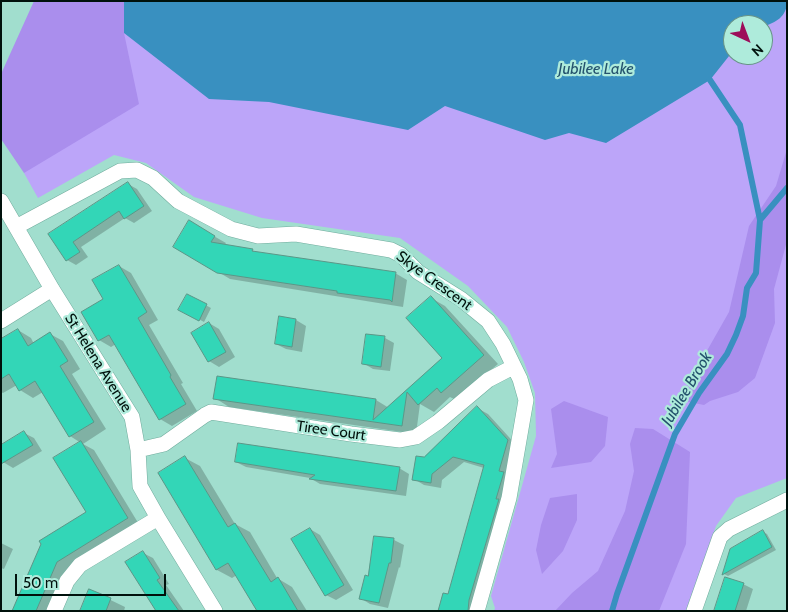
<!DOCTYPE html>
<html>
<head>
<meta charset="utf-8">
<style>
  body { margin:0 }
  #map { position:relative; width:788px; height:612px; overflow:hidden; background:#a1dece; font-family:Cabin,sans-serif }
  canvas { display:block }
  .frame { position:absolute; inset:0; border:2px solid #00110c; pointer-events:none }
  .north { position:absolute; left:723px; top:15px; width:50px; height:50px; box-sizing:border-box; background:#aeebdb; border:1px solid #689488; border-radius:50%; rotate:137deg; font-size:14px; font-weight:700; line-height:20px; text-align:center; color:#00110c }
  .north::after { content:''; display:block; margin:auto; width:18px; height:22px; background:#9d0d5a; clip-path:polygon(50% 0,100% 100%,50% 72%,0 100%) }
  .scale { position:absolute; left:15px; top:574px; width:151px; height:22px; box-sizing:border-box; border:2px solid #00110c; border-top:0; padding-left:6px; font-size:15px; line-height:18px; white-space:nowrap; color:#00110c; -webkit-text-stroke:4px #aeebdb; paint-order:stroke }
</style>
</head>
<body>
<div id="map">
<canvas width="788" height="612"></canvas>
<div class="frame"></div>
<div class="north">N</div>
<div class="scale">50 m</div>
</div>
<script>
const ctx = document.querySelector('canvas').getContext('2d');
ctx.lineJoin = 'round';
function fillPath(path, color) { ctx.fillStyle = color; ctx.fill(path, 'evenodd'); }
function strokePath(path, color, width, dash) { ctx.strokeStyle = color; ctx.lineWidth = width; ctx.lineCap = dash ? 'butt' : 'round'; ctx.setLineDash(dash || []); ctx.stroke(path); }
function write(font, color, halo, rows, align = 'center') {
  ctx.font = font + ' Cabin,sans-serif'; ctx.lineWidth = 4.5; ctx.setLineDash([]); ctx.textBaseline = 'middle'; ctx.strokeStyle = halo; ctx.fillStyle = color; for (const [text, x, y, turn = 0] of rows) {
    ctx.save(); ctx.translate(x, y); ctx.rotate((+turn || 0) * Math.PI / 180); ctx.textAlign = isNaN(turn) ? turn : align; if (halo) ctx.strokeText(text, 0, 0); ctx.fillText(text, 0, 0); ctx.restore();
  }
}
const green = new Path2D(`
  M35 1H787V478L736 498 716 526 686 611H494L495 608 491 596 536 436 535 393 524 362 507 327 468 286 400 238 262 218 194 197 146 163 114 155 38 198 24 173ZM733 25H763V55H733Z`);
const forest = new Path2D(`
  M34 1H124V33L139 104 24 173 1 139V74Z
  M787 149V241L774 289 775 323 755 378 738 392 710 401 704 405 679 400 729 312 749 226 776 186Z
  M564 401 608 417 605 446 591 462 551 468 557 454 551 409Z
  M635 428 653 429 690 452 686 544 659 611H555L572 593 598 571 625 511 634 471 630 444Z
  M577 494V520L563 551 542 574 536 550 541 525 550 498Z`);
const water = new Path2D(`
  M124 1H787C787 17 776 22 763 27V25H733V51L710 80 606 143 569 133 545 140 445 106 408 130 269 102 209 99 124 33Z`);
const shadow = new Path2D(`
  M128 184 137 189 152 211 134 223 125 218 81 247 88 257 76 265 67 260 50 235Z
  M189 222 226 243 224 246 252 250 257 253 395 273 407 280 403 307 230 279 175 246Z
  M119 266 131 273 158 320 149 325 183 383 181 384 197 411 172 426 160 419 116 344 111 347 99 340 83 313 105 300Z
  M187 295 211 308 204 322 180 309Z
  M431 298 445 306 498 364 456 400 450 397 434 412 420 404 416 434 229 407 215 398 376 400 389 408 444 358Z
  M296 320 306 326 302 352 286 349 276 344Z
  M209 323 219 329 235 357 219 367 209 361Z
  M18 330 31 338 34 344 50 334 63 341 80 369 72 374 106 429 83 444 94 450 140 526 70 569 52 611H14L88 512 81 443 70 436 43 392 33 398 20 390 17 385 3 393 1 392V340Z
  M385 338 394 343 390 371 373 369 363 363Z
  M477 408 488 414 518 447 480 611H440L449 596 484 468 464 462 442 480 441 488 424 485 414 479 425 459Z
  M24 433 34 438 42 451 13 468 3 462Z
  M185 458 200 466 235 524 250 532 277 578 292 587 307 611H258L237 575 232 578 217 570 159 473Z
  M236 462 399 468 409 474 406 496 320 484 310 478 246 467Z
  M310 529 320 535 353 590 336 600 326 595Z
  M763 532 767 534 776 550 728 576 724 574Z
  M375 537 394 540 404 545 400 568 399 567 388 608 370 604 360 598 369 577Z
  M1 543 13 549 4 569 1 568Z
  M143 553 153 558 169 584 166 585 184 611H157Z
  M743 584 753 589 746 611H716Z
  M90 590 125 607 124 611H81Z`);
const stream = new Path2D(`
  M710 80 740 125 760 220
  M612 611 617 594 675 434 699 393 727 354 736 335 743 316 747 288 756 273 760 220 787 188`);
const building = new Path2D(`
  M128 182 144 206 124 219 119 211 73 242 80 252 66 261 48 234Z
  M189 220 215 236 211 242 253 249 252 251 396 272 392 302 390 300 337 293V291L217 273 173 247Z
  M119 265 147 312 138 318 171 375 170 377 186 404 159 420 109 335 98 341 81 312 103 299 92 280Z
  M187 294 207 304 199 321 178 310Z
  M431 296 484 355 441 393 437 388 418 405 407 392 402 426 213 399 217 376 376 399 373 420 442 358 406 318Z
  M279 316 296 319 292 347 275 344Z
  M209 322 226 352 208 362 191 333Z
  M18 329 28 346 50 332 68 361 60 366 94 422 69 437 35 381 19 391 9 374 1 379V339Z
  M366 334 385 336 381 367 362 364Z
  M477 406 508 440 499 471 504 472 496 499H499L469 600 468 611H438L443 593 448 594 484 465 453 457 432 474 431 483 412 480 416 456 424 457Z
  M24 431 33 445 1 464V445Z
  M81 441 128 518 57 562 36 611H12L41 544 39 541 86 512 53 458Z
  M238 443 400 467 396 491 309 479 315 475 235 462Z
  M185 456 228 527 235 523 271 582 278 577 298 611H257L228 563 216 570 158 473Z
  M310 528 344 585 325 596 291 539Z
  M763 530 772 547 722 575 730 549Z
  M374 536 394 538 391 563H389L379 603 359 599 365 575 368 576Z
  M143 551 160 578 157 580 179 611H156L125 562Z
  M725 577 744 583 735 611H714Z
  M89 589 111 598 106 611H80Z`);
const street = new Path2D(`
  M1 201 52 289 132 417 138 450 140 486 158 518 215 611
  M16 227 120 171 137 170 153 178 178 201 231 229 258 236 296 234 391 250 401 255 418 272 461 299 488 321 503 344 520 379 526 400 509 498 477 611
  M1 321 52 289
  M138 450 164 444 205 415 211 412 351 434 400 440 416 437 438 422 488 380 513 367
  M54 611 67 581 80 565 158 518
  M694 611 720 537 729 529 787 500`);
const streetNames = [
  ["Skye Crescent",434,281,36],
  ["St Helena Avenue",98,363,58],
  ["Tiree Court",331,431,8]
];
const waterNames = [
  ["Jubilee Lake",596,69],
  ["Jubilee Brook",687,389,-59]
];
fillPath(green, '#bca5f9');
fillPath(forest, '#aa8eed');
fillPath(water, '#3990c0');
fillPath(shadow, '#0003');
strokePath(stream, '#3990c0', 6);
fillPath(building, '#33d6b7');
strokePath(building, '#5b9687', 1);
strokePath(street, '#70ac9d', 16);
strokePath(street, '#fff', 15);
write('15px', '#00110c', '#aeebdb', streetNames);
write('italic 16px', '#24526d', '#aeebdb', waterNames);
</script>
</body>
</html>
